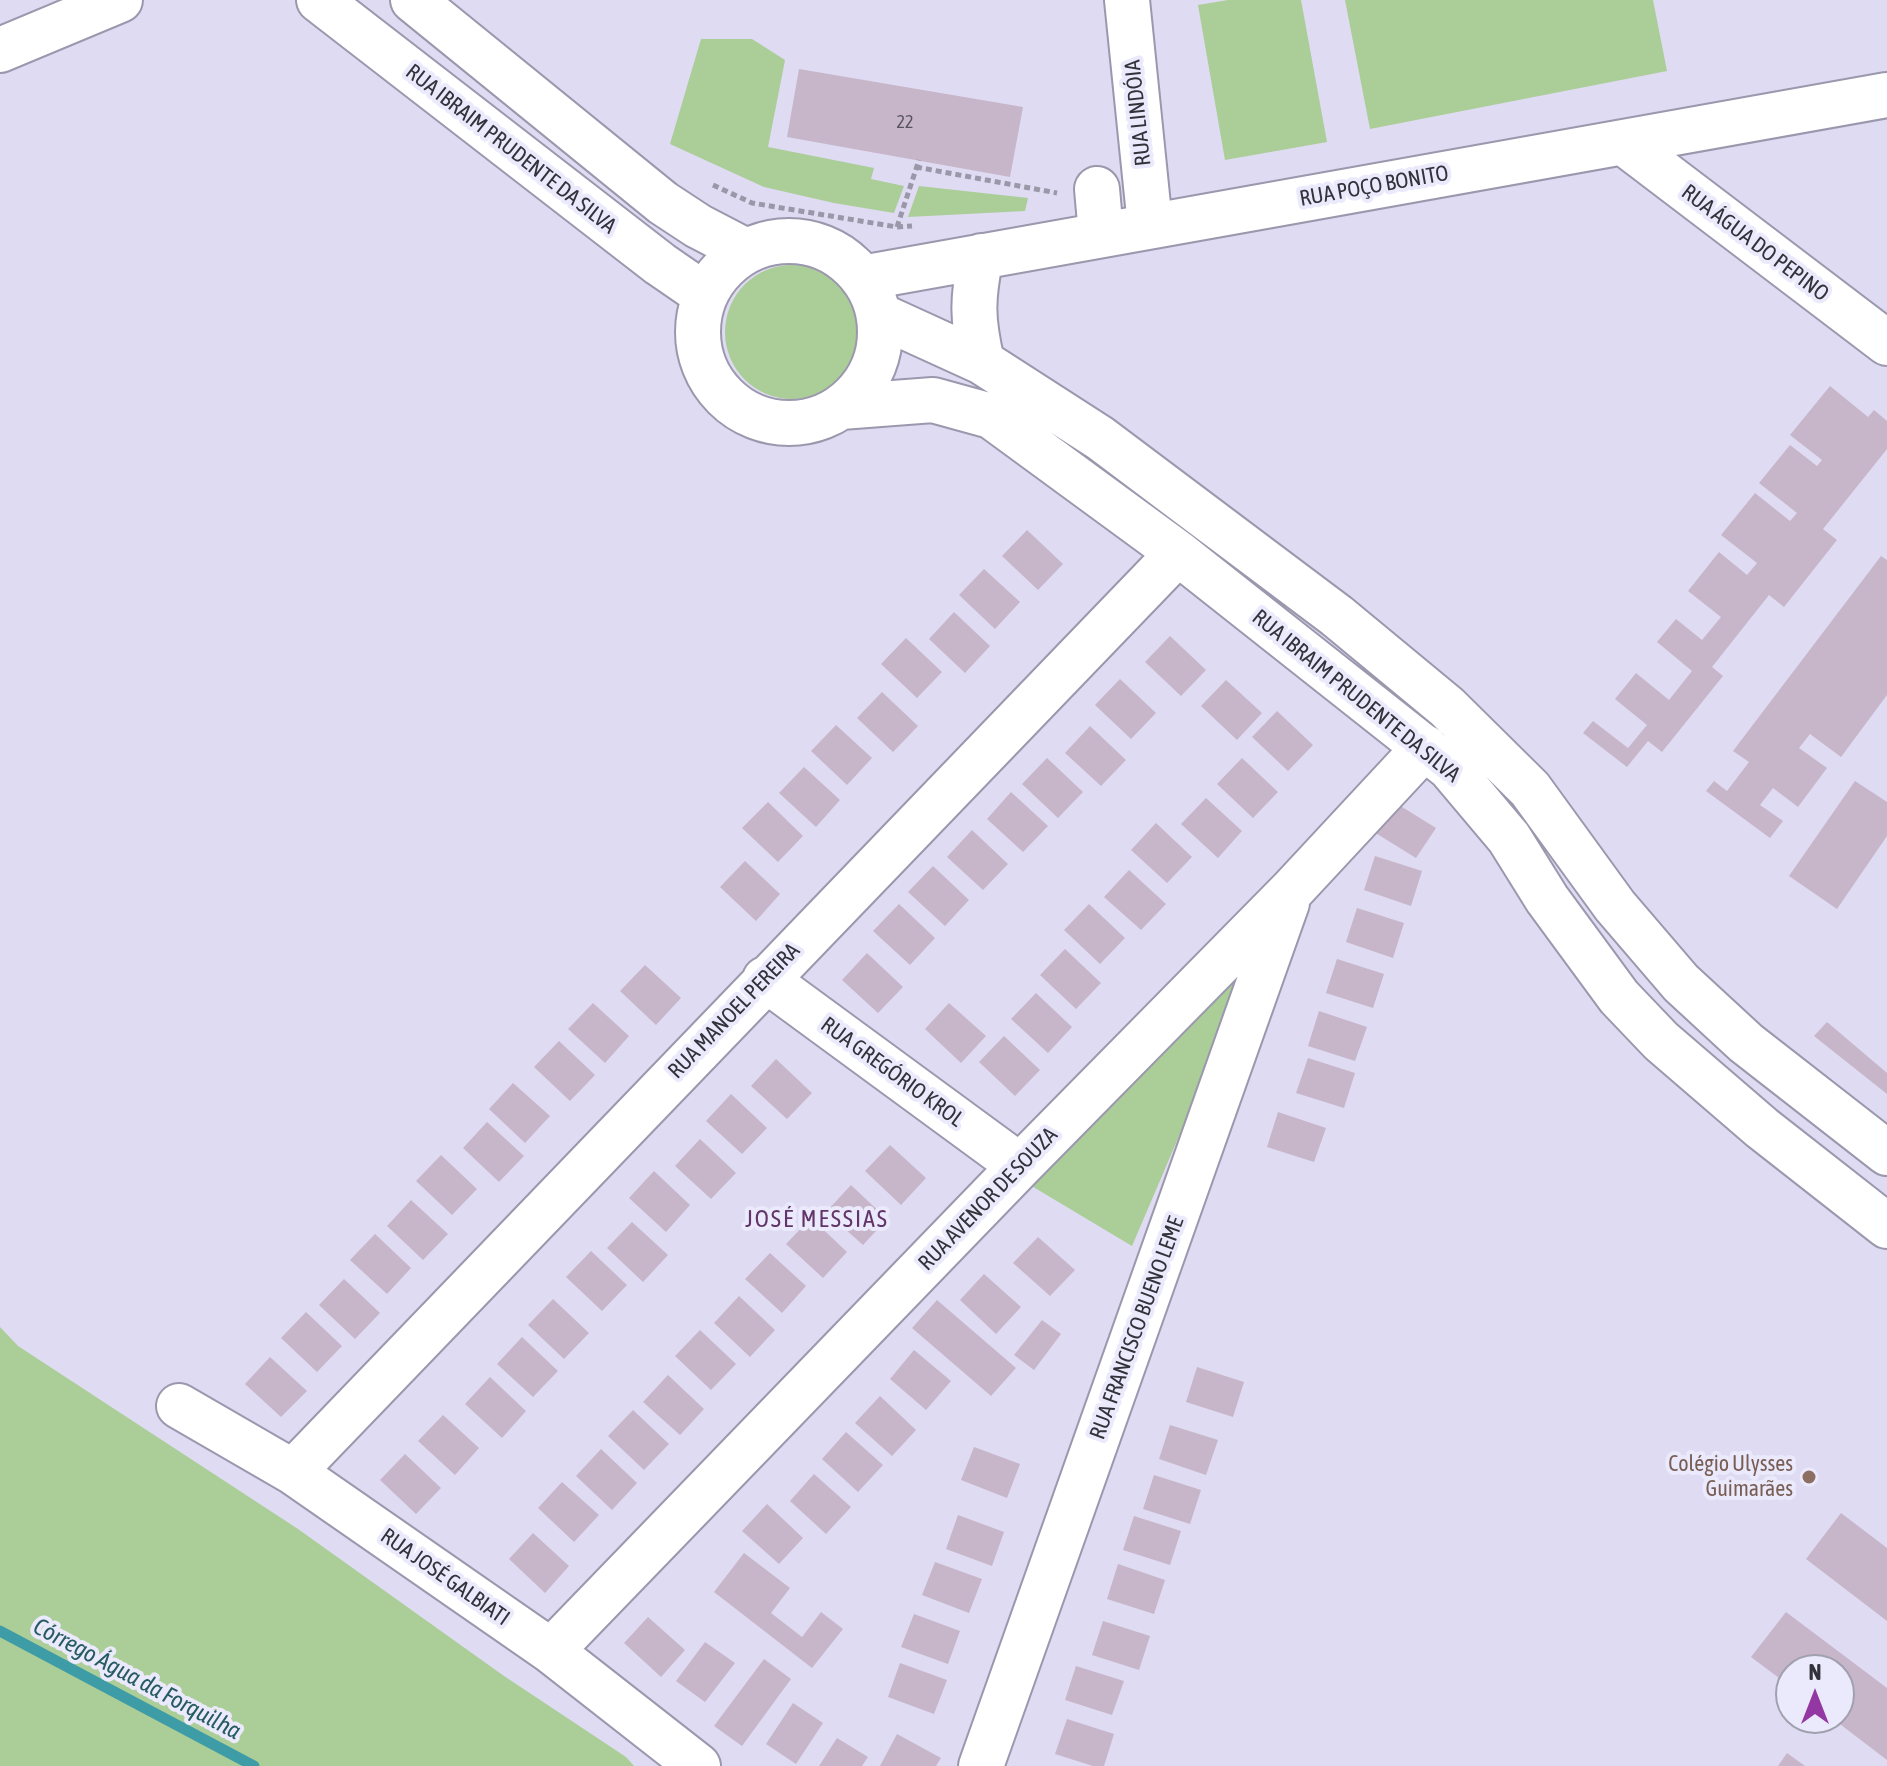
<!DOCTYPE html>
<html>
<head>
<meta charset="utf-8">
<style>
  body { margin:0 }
  #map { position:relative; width:1887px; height:1766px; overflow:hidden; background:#dedbf2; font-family:"Asap Condensed",sans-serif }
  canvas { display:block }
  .north { position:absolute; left:1775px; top:1654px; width:80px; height:80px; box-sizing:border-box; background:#ebe9fc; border:2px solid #a1a0ae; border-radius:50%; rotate:0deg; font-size:22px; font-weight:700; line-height:32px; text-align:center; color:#33323a }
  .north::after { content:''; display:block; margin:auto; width:28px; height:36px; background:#9337a2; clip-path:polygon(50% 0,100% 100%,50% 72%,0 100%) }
</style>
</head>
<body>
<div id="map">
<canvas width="1887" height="1766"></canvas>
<div class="north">N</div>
</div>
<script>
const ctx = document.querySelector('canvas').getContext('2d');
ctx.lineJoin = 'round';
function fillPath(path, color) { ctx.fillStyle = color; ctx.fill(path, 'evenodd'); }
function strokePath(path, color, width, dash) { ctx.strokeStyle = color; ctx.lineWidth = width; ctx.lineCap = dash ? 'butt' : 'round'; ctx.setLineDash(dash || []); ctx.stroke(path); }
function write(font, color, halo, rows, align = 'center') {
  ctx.font = font + ' "Asap Condensed",sans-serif'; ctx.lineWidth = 8; ctx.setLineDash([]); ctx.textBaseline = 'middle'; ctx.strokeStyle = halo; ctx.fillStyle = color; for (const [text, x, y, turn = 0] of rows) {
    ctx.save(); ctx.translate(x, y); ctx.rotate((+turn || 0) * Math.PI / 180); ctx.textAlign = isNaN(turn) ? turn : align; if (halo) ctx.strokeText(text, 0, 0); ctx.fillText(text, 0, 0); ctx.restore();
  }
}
const green = new Path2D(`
  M1228 0H1301L1327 142 1225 160 1198 5Z
  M1345 0H1653L1667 71 1370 129Z
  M701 39H752L785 60 768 147 874 168 871 179 904 186 894 213 834 203 764 187 670 144Z
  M919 186 1028 198 1025 211 908 217Z
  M725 332a67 67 0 1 1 134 0a67 67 0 1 1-134 0Z
  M1231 965 1247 977 1132 1246 1030 1185Z
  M0 1327 18 1346 298 1529 504 1676 626 1757 634 1766H0Z`);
const stream = new Path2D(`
  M0 1631 254 1766`);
const building = new Path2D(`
  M799 69 1023 107 1010 177 787 137Z
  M1830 386 1868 417 1874 410 1887 421V449L1823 529 1837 540 1784 607 1769 595 1712 667 1723 676 1662 752 1648 741 1627 767 1583 733 1593 721 1628 748 1647 725 1615 699 1636 673 1669 700 1692 671 1657 642 1676 619 1702 640 1721 617 1688 591 1719 552 1747 575 1757 563 1721 535 1755 493 1790 521 1797 513 1759 483 1790 445 1817 466 1822 460 1790 435Z
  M1027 530 1063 564 1038 590 1002 556Z
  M1881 556 1887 560V695L1841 757 1810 734 1799 748 1827 768 1798 807 1773 788 1760 805 1783 821 1770 838 1706 791 1714 781 1727 791 1749 762 1733 751Z
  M984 569 1020 602 995 629 959 595Z
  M954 612 990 646 965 673 929 639Z
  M1170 636 1206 670 1181 696 1145 662Z
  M906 638 942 672 917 698 881 664Z
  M1120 679 1156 713 1131 739 1095 705Z
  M1226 680 1262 713 1237 740 1201 706Z
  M882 692 918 726 893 752 857 718Z
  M1277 711 1313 745 1288 771 1252 737Z
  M836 725 872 758 847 785 811 751Z
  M1090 726 1126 760 1101 786 1065 753Z
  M1047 758 1083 792 1058 818 1022 784Z
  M1242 758 1278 792 1253 818 1217 784Z
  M804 767 840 800 816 827 779 793Z
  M1855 781 1887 802V836L1837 909 1789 876Z
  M1011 792 1048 826 1023 852 987 819Z
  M1206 798 1242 831 1218 858 1181 824Z
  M768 802 803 836 778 862 742 828Z
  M1394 802 1436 828 1416 858 1374 832Z
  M1156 823 1192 857 1167 883 1131 850Z
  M972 830 1008 864 983 890 947 857Z
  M1375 856 1422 871 1411 906 1364 890Z
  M745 861 780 894 756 921 720 887Z
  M933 866 969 900 945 926 908 892Z
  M1129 870 1166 904 1141 930 1104 897Z
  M899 904 935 938 910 965 873 931Z
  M1089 904 1125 938 1100 964 1064 930Z
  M1357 908 1404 923 1393 958 1346 942Z
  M1065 949 1101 983 1076 1009 1040 975Z
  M867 953 903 987 878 1013 842 980Z
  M1337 959 1384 974 1373 1008 1326 993Z
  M645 965 681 998 656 1025 620 991Z
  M1036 993 1072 1027 1048 1053 1011 1019Z
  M593 1003 629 1036 605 1063 568 1029Z
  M949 1003 986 1036 961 1063 925 1029Z
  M1319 1011 1367 1027 1355 1061 1308 1046Z
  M1827 1022 1887 1073V1094L1814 1036Z
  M1004 1036 1040 1070 1015 1096 979 1062Z
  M559 1041 595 1075 570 1101 534 1067Z
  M1308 1058 1355 1073 1344 1108 1296 1093Z
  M776 1059 812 1093 787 1119 751 1086Z
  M513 1083 550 1116 525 1143 489 1109Z
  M731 1094 767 1128 742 1154 706 1121Z
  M1278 1112 1326 1128 1314 1162 1267 1147Z
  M487 1122 524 1156 499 1182 463 1148Z
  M700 1139 736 1173 711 1199 675 1166Z
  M890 1145 926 1178 901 1205 865 1171Z
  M441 1155 477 1189 452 1215 416 1181Z
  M654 1171 690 1205 666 1232 629 1198Z
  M851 1185 887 1219 863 1245 826 1212Z
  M411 1200 448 1234 423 1260 387 1226Z
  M811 1218 847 1252 823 1278 786 1244Z
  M632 1222 668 1255 643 1282 607 1248Z
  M375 1234 411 1268 387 1294 350 1260Z
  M1038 1237 1075 1270 1050 1296 1013 1263Z
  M591 1251 627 1285 602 1311 566 1277Z
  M770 1253 806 1286 782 1313 745 1279Z
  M984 1274 1021 1307 996 1334 960 1300Z
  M344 1279 380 1313 355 1339 319 1305Z
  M739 1296 775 1330 750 1357 714 1323Z
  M553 1299 589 1333 564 1359 528 1325Z
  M937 1300 1016 1368 991 1396 912 1328Z
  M306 1312 342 1346 317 1372 281 1338Z
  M1042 1320 1061 1334 1034 1370 1014 1355Z
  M700 1330 736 1364 711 1390 675 1356Z
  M522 1337 558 1371 533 1397 497 1364Z
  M914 1350 951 1381 926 1410 890 1379Z
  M270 1357 307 1391 281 1417 245 1384Z
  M1197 1367 1244 1382 1233 1417 1186 1402Z
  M668 1375 704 1409 680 1435 643 1402Z
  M490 1377 526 1411 502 1438 465 1404Z
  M880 1396 916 1430 892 1456 855 1423Z
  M633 1410 669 1444 644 1470 608 1436Z
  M443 1415 479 1448 455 1475 418 1441Z
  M1170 1425 1218 1440 1206 1475 1159 1459Z
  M846 1432 883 1465 858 1492 822 1459Z
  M974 1447 1020 1464 1007 1498 961 1480Z
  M601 1449 637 1483 612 1510 576 1476Z
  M405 1454 441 1488 416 1514 380 1480Z
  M814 1474 851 1507 826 1534 790 1501Z
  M1154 1475 1201 1490 1190 1524 1143 1509Z
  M562 1482 599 1515 574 1542 538 1508Z
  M767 1504 803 1538 779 1564 742 1531Z
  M1841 1513 1887 1548V1621L1806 1559Z
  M958 1515 1004 1532 992 1566 946 1549Z
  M1134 1516 1181 1531 1170 1565 1123 1550Z
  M533 1533 569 1566 545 1593 509 1559Z
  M744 1553 790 1588 771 1613 802 1637 821 1612 843 1629 812 1668 714 1592Z
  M935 1562 982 1579 969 1613 922 1595Z
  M1118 1564 1165 1580 1154 1614 1107 1599Z
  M1786 1612 1887 1688V1760L1832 1718H1839V1670H1791V1687L1751 1657Z
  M914 1614 960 1631 948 1664 901 1647Z
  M648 1617 685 1650 661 1677 624 1643Z
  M1103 1621 1150 1636 1139 1670 1092 1655Z
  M705 1642 735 1663 705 1702 676 1681Z
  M764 1659 791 1679 742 1746 714 1726Z
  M900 1663 947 1680 934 1714 888 1697Z
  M1076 1666 1124 1681 1112 1715 1065 1700Z
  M793 1703 823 1723 796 1764 766 1744Z
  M1067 1719 1114 1734 1104 1766H1093L1055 1754Z
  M897 1734 941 1758 936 1766H880Z
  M837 1738 868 1757 862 1766H819Z
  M1787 1753 1805 1766H1778Z`);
const path = new Path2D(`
  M916 167 1057 193
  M713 185 752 203 897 227 912 226
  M897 227 919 160`);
const minor = new Path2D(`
  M319 0 660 264 705 295
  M413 0 663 203 698 226 746 251
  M1127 0 1150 225
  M0 50 120 0
  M1624 143 1887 343
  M1097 189 1101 234
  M698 332a91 91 0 1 1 182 0a91 91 0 1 1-182 0Z
  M981 256C972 299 972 319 982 362
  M862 278 1887 95
  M879 315 982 362 1100 438 1337 616 1447 707 1530 789 1615 906 1681 983 1746 1043 1887 1153
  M841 407 933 400 991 416 1178 553 1450 768 1509 838 1547 899 1619 997 1661 1041 1762 1128 1887 1226
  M765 979 1020 1166
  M179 1406 293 1472 551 1651 698 1766
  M293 1472 1178 553
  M551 1651 1020 1166 1292 890 1425 747
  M981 1766 1287 903`);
const markers = [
  [1809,1477,8,"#8d6e63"]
];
const numberNames = [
  ["22",905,122]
];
const streetNames = [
  ["RUA LINDÓIA",1138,113,-96],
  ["RUA IBRAIM PRUDENTE DA SILVA",511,149,38],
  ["RUA POÇO BONITO",1374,186,-10],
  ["RUA ÁGUA DO PEPINO",1755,243,37],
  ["RUA IBRAIM PRUDENTE DA SILVA",1356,696,39],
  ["RUA MANOEL PEREIRA",734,1011,-46],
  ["RUA GREGÓRIO KROL",892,1072,36],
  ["RUA AVENOR DE SOUZA",988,1199,-46],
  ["RUA FRANCISCO BUENO LEME",1137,1328,-70],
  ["RUA JOSÉ GALBIATI",445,1577,35]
];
const educationNames = [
  ["Colégio Ulysses",1793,1464],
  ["Guimarães",1793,1489]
];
const neighbourhoodNames = [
  ["JOSÉ MESSIAS",817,1219]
];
const waterNames = [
  ["Córrego Água da Forquilha",137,1679,28]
];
fillPath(green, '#abcd97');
strokePath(stream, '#3e9ca7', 11);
fillPath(building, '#c7b6c9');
strokePath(minor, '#9b98ae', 48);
strokePath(path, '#9997a8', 5, [6, 4]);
strokePath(minor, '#fff', 44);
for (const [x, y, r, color] of markers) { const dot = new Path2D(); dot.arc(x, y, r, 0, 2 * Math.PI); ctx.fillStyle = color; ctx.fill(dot); strokePath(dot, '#ebe9fc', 3); }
write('18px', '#58535e', null, numberNames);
write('22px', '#33323a', '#ebe9fc', streetNames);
write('22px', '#785e54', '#ebe9fc', educationNames, 'right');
ctx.letterSpacing = '2px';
write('24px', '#623569', '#ebe9fc', neighbourhoodNames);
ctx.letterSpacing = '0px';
write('italic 24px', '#265b61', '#ebe9fc', waterNames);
</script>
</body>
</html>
